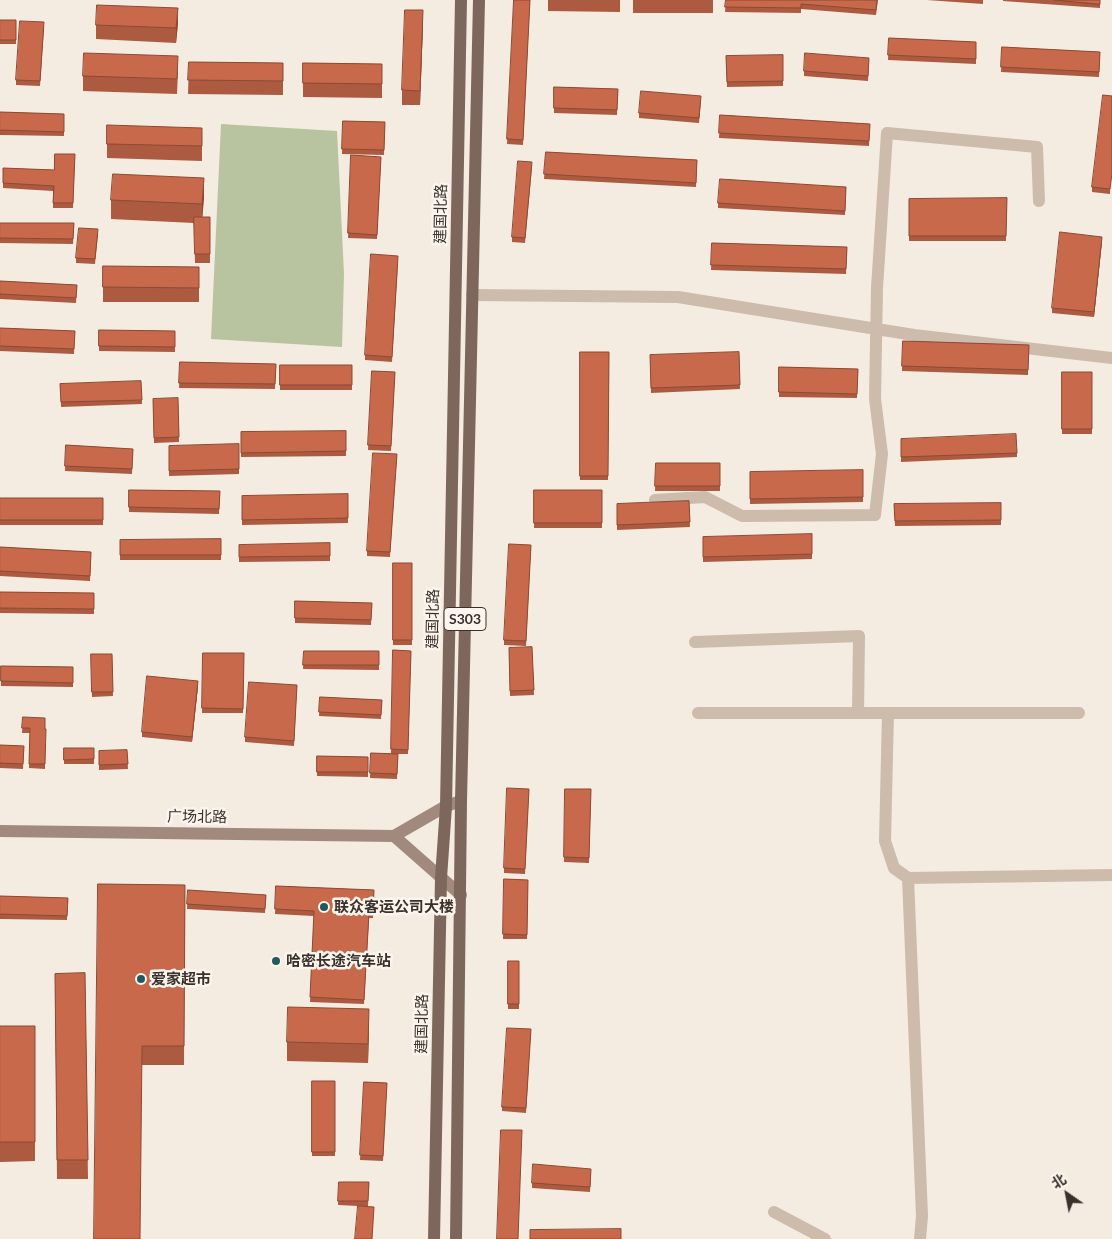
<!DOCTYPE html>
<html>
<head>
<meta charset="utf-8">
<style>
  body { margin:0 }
  #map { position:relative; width:1112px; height:1239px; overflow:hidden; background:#f4ebe1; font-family:Lato,"Noto Sans SC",sans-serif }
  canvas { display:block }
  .north { position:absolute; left:1042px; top:1169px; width:50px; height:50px; -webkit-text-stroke:4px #fbf5ee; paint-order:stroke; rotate:327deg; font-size:14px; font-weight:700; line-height:20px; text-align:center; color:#3b302b }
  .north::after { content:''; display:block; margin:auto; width:18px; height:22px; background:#3b302b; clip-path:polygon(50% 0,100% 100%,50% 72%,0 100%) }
</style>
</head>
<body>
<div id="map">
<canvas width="1112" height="1239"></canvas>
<div class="north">北</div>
</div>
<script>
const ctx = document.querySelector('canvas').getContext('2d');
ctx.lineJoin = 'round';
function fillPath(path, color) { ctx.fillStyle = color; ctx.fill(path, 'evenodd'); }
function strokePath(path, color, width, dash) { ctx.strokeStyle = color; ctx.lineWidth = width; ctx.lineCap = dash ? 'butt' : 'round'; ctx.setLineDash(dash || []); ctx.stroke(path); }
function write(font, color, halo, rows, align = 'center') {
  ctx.font = font + ' Lato,"Noto Sans SC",sans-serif'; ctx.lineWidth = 5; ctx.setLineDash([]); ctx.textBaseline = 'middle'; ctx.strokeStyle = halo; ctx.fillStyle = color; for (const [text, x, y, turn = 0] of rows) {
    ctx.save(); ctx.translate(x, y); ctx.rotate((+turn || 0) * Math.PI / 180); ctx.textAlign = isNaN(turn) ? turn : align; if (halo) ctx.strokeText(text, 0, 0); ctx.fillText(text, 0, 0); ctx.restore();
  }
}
const green = new Path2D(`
  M221 124 337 131 344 274 342 347 211 339Z`);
const street = new Path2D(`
  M472 295 678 297 914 335 1112 358
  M655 500 705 497 742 516 875 515 882 454 875 399 877 288 887 133 1037 147 1039 201
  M695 642 859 636 858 713
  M698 713H1079
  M888 713 885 841 894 868 908 878 1112 875
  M908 878 922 1216 920 1239
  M774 1212 825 1239`);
const secondary = new Path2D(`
  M0 831 394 836
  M394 836 461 895
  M394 836 446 806 461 801`);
const primary = new Path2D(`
  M434 1239 441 878 446 806 461 0
  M456 1239 461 801 479 0`);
const wall = new Path2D(`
  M514 0H530L523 145 507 144Z
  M548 0H620V12L548 11Z
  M633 0H713V13H633Z
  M726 0H878L876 15 801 9V13L725 12Z
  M927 0H983V4Z
  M1003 0H1100V8L1003 1Z
  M0 20H16V44H0Z
  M178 23 176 43 96 39V25Z
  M423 24 420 105H402V90Z
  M44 27 40 86 16 85V80Z
  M889 38 976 42V64L888 60Z
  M1002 47 1100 52 1099 77 1001 72Z
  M783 55V86L727 87 726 56Z
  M189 62 283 63V95L188 94Z
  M303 63 382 64V98L303 97Z
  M869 63 868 81 804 76V71Z
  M178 71 177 94 83 91V76Z
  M554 87 618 89 617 115 554 113Z
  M1112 96 1110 194 1092 192V187Z
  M701 100 699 123 639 118V113Z
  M0 112 64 114V136L0 135Z
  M720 115 870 124 869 146 719 138Z
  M343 121 385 122 384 155 342 154Z
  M202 142V161L107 158V144Z
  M546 152 697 160 696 187 544 179Z
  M75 154 73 208H53V191L3 188V168L54 170Z
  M351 155 381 157 377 239 348 238Z
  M532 166 525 243 512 242V237Z
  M846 187 845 215 718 208V203Z
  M204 197 202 217H210V263H195L194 223 111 219V200Z
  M1007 198 1006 241H909V199Z
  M0 223H74L73 244 0 243Z
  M98 234 95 264 76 263V258Z
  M1102 241 1094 317 1052 313V308Z
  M712 243 847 247 846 274 711 270Z
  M398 261 392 362 365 360V355Z
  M103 266 199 267V302H103Z
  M0 281 77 285 76 303 0 299Z
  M0 328 75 331 74 354 0 351Z
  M99 330 175 331V352L99 351Z
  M903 341 1029 345 1028 375 902 371Z
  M580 352H609L608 480H580Z
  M739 352 740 389 651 393 650 355Z
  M180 362 276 364 275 389 179 388Z
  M280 365H352V390H280Z
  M779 367 858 369 857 398 779 397Z
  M372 371 395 372 391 451 368 450Z
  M1062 372H1092V434H1062Z
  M141 381 142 404 61 407 60 384Z
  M178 398 179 442 154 443 153 399Z
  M346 431V456L241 457V432Z
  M901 439 1017 453V457L901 462Z
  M239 444V474L169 476V446Z
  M66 445 133 449 132 474 65 471Z
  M397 454 390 557 367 556V551Z
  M656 463H720V491H655Z
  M863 470V502L750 504V472Z
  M129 490 220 491 219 514 129 512Z
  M534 490H602V528H534Z
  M348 494V523L242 525V496Z
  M0 498H103V525H0Z
  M689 501 690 527 617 530V504Z
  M1001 503V525L895 526 894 504Z
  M812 534V559L703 562V537Z
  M221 539V560H120V540Z
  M330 543V561L239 562V545Z
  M531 545 526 646 504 645V640Z
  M0 547 91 552 90 581 0 576Z
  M393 563H412V645H393Z
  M0 592 94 593V614L0 613Z
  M295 601 372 603 371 625 295 623Z
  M532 647 534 695 510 696 509 648Z
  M393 650 411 651 408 754H398L397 779 370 778 371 753 391 754Z
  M304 651H379V670L303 669Z
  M203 653H244L243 713H202Z
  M91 654H112L113 696 92 697Z
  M1 666 73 667V687L1 686Z
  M297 685 294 746 245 742V737Z
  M198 686 192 742 142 737V732Z
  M320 697 382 700 381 719 319 716Z
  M23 717 45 729V769L29 768 30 733H22Z
  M0 745 24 746 23 769 0 768Z
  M64 748H94V764H64Z
  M127 750 128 769 99 770V751Z
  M317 756 368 757V777L317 776Z
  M529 789 525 874 504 873V868Z
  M565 789H591L589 863 564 862Z
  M504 879 528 880 527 939H503Z
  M98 884 185 885 184 1065H142Z
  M276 886 374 890 373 918H369L364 1004 310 1002 314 916 275 914Z
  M188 890 266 895 265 913 187 909Z
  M0 896 68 898 67 920 0 919Z
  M508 961H519V1009H508Z
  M85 973 88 1179H57L55 974Z
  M0 1026H35V1161L0 1162Z
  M369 1028 368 1063 287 1061V1042Z
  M531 1029 526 1113 502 1111V1107Z
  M312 1081H335V1156H312Z
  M364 1082 387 1083 383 1161 360 1160Z
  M591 1173 590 1192 532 1188V1183Z
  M339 1182H369L368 1206H359L374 1212 358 1206 338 1205Z`);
const shadedWall = new Path2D(`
  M178 8V23L176 43V28Z
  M423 10V24L420 105V91Z
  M204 178V197L202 223V204Z
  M1102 237V241L1094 317V312Z
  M198 681V686L192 742V737Z
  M369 1009V1028L368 1063V1044Z`);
const building = new Path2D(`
  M514 0H530L523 140 507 139Z
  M726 0H877L876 10 801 4V8L725 7Z
  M1054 0H1100V4Z
  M97 5 178 8 176 28 96 25Z
  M405 10H423L420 91 402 90Z
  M0 20H16V40H0Z
  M20 21 44 22 40 81 16 80Z
  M889 38 976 42V59L888 55Z
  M1002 47 1100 52 1099 72 1001 67Z
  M84 53 178 56 177 79 83 76Z
  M805 53 869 58 868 76 804 71Z
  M783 55V81L727 82 726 56Z
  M189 62 283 63V81L188 80Z
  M303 63 382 64V84L303 83Z
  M554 87 618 89 617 110 554 108Z
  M641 91 701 96 699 118 639 113Z
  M1103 95 1112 96V173L1110 189 1092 187Z
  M0 112 64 114V132L0 130Z
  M720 115 870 124 869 141 719 133Z
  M343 121 385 122 384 150 342 149Z
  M107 125 202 128V146L107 144Z
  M546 152 697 160 696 183 544 174Z
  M55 154H75L73 203H53L54 186 3 183V168L54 170Z
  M351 155 381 157 377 235 348 233Z
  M518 161 532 162 525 238 512 237Z
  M113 174 204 178 202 204 111 200Z
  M720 179 846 187 845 211 718 203Z
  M1007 198 1006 236H909V199Z
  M194 217H210V254H195Z
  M0 223H74L73 239 0 238Z
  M79 228 98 229 95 259 76 258Z
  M1060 232 1102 237 1094 312 1052 308Z
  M712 243 847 247 846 269 711 265Z
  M371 254 398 256 392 357 365 355Z
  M103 266 199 267V288L103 287Z
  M0 281 77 285 76 298 0 294Z
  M0 328 75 331 74 349 0 346Z
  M99 330 175 331V347L99 346Z
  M903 341 1029 345 1028 370 902 366Z
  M580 352H609L608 476H580Z
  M739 352 740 385 651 388 650 355Z
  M180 362 276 364 275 384 179 383Z
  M280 365H352V385H280Z
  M779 367 858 369 857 394 779 392Z
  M372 371 395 372 391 446 368 445Z
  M1062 372H1092V429H1062Z
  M141 381 142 400 61 402 60 384Z
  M178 398 179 437 154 438 153 399Z
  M346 431V451L241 453V432Z
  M1016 434 1017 453 901 457V439Z
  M239 444V469L169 471V446Z
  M66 445 133 449 132 469 65 466Z
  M373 453 397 454 390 552 367 551Z
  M656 463H720V486H655Z
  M863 470V497L750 499V472Z
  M129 490 220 491 219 509 129 507Z
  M534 490H602V523H534Z
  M348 494V518L242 520V496Z
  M0 498H103V520H0Z
  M689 501 690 522 617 525V504Z
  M1001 503V520L895 521 894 504Z
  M812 534V554L703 557V537Z
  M221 539V555H120V540Z
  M330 543V556L239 557V545Z
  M509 544 531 545 526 641 504 640Z
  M0 547 91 552 90 576 0 571Z
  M393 563H412V640H393Z
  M0 592 94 593V609L0 608Z
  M295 601 372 603 371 620 295 618Z
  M532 647 534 690 510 691 509 648Z
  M393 650 411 651 408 750 391 749Z
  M304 651H379V665H303Z
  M203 653H244L243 709 202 708Z
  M91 654H112L113 692H92Z
  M1 666 73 667V683L1 681Z
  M147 676 198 681 192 737 142 732Z
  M249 682 297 685 294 741 245 737Z
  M320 697 382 700 381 715 319 712Z
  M23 717 45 718V729H46L45 764H29L30 728H22Z
  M0 745 24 746 23 764 0 763Z
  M64 748H94V759L64 760Z
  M127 750 128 764 99 765V751Z
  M371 753 398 754 397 774 370 773Z
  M317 756 368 757V772H317Z
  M507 788 529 789 525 869 504 868Z
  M565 789H591L589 858 564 857Z
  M504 879 528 880 527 935 503 934Z
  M98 884 185 885 184 1046H142L140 1239H94Z
  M276 886 374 890 373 913H369L364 1000 310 997 314 911 275 909Z
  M188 890 266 895 265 909 187 904Z
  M0 896 68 898 67 916 0 914Z
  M508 961H519V1004H508Z
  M85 973 88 1160H57L55 974Z
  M288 1007 369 1009 368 1044 287 1042Z
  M0 1026H35V1142H0Z
  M507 1028 531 1029 526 1108 502 1107Z
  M312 1081H335V1152H312Z
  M364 1082 387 1083 383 1156 360 1155Z
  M501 1130H522L518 1239H497Z
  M533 1164 591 1169 590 1187 532 1183Z
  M339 1182H369L368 1201H338Z
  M358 1206 374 1207 372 1239H355Z
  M621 1229V1239H530V1230Z`);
const markers = [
  [324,907,5,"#1f5a5e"],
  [276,961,5,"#1f5a5e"],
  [141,979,5,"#1f5a5e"]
];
const shields = [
  [465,619,42]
];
const shieldNames = [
  ["S303",465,619]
];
const streetNames = [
  ["建国北路",441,214,-89],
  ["建国北路",433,619,-89],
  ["广场北路",197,817,1],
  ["建国北路",422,1024,-89]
];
const poiNames = [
  ["联众客运公司大楼",334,907],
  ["哈密长途汽车站",286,961],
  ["爱家超市",151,979]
];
fillPath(green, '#b8c4a0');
strokePath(street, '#cdbbac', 12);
strokePath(secondary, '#a18a7d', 12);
strokePath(primary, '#7d675c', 12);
fillPath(wall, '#ac5a40');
fillPath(shadedWall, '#8c4a34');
fillPath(building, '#c8694b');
strokePath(building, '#8c4a34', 1);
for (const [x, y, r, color] of markers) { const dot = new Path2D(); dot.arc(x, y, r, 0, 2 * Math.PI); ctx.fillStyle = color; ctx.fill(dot); strokePath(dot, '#fbf5ee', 2); }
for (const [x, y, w] of shields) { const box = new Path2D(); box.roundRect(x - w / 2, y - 11.5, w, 23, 4); ctx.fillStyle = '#fbf5ee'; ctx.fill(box); strokePath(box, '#3b302b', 1); }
write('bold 14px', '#3b302b', null, shieldNames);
write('15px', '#3b302b', '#fbf5ee', streetNames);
write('bold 15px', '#3b302b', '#fbf5ee', poiNames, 'left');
</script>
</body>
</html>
